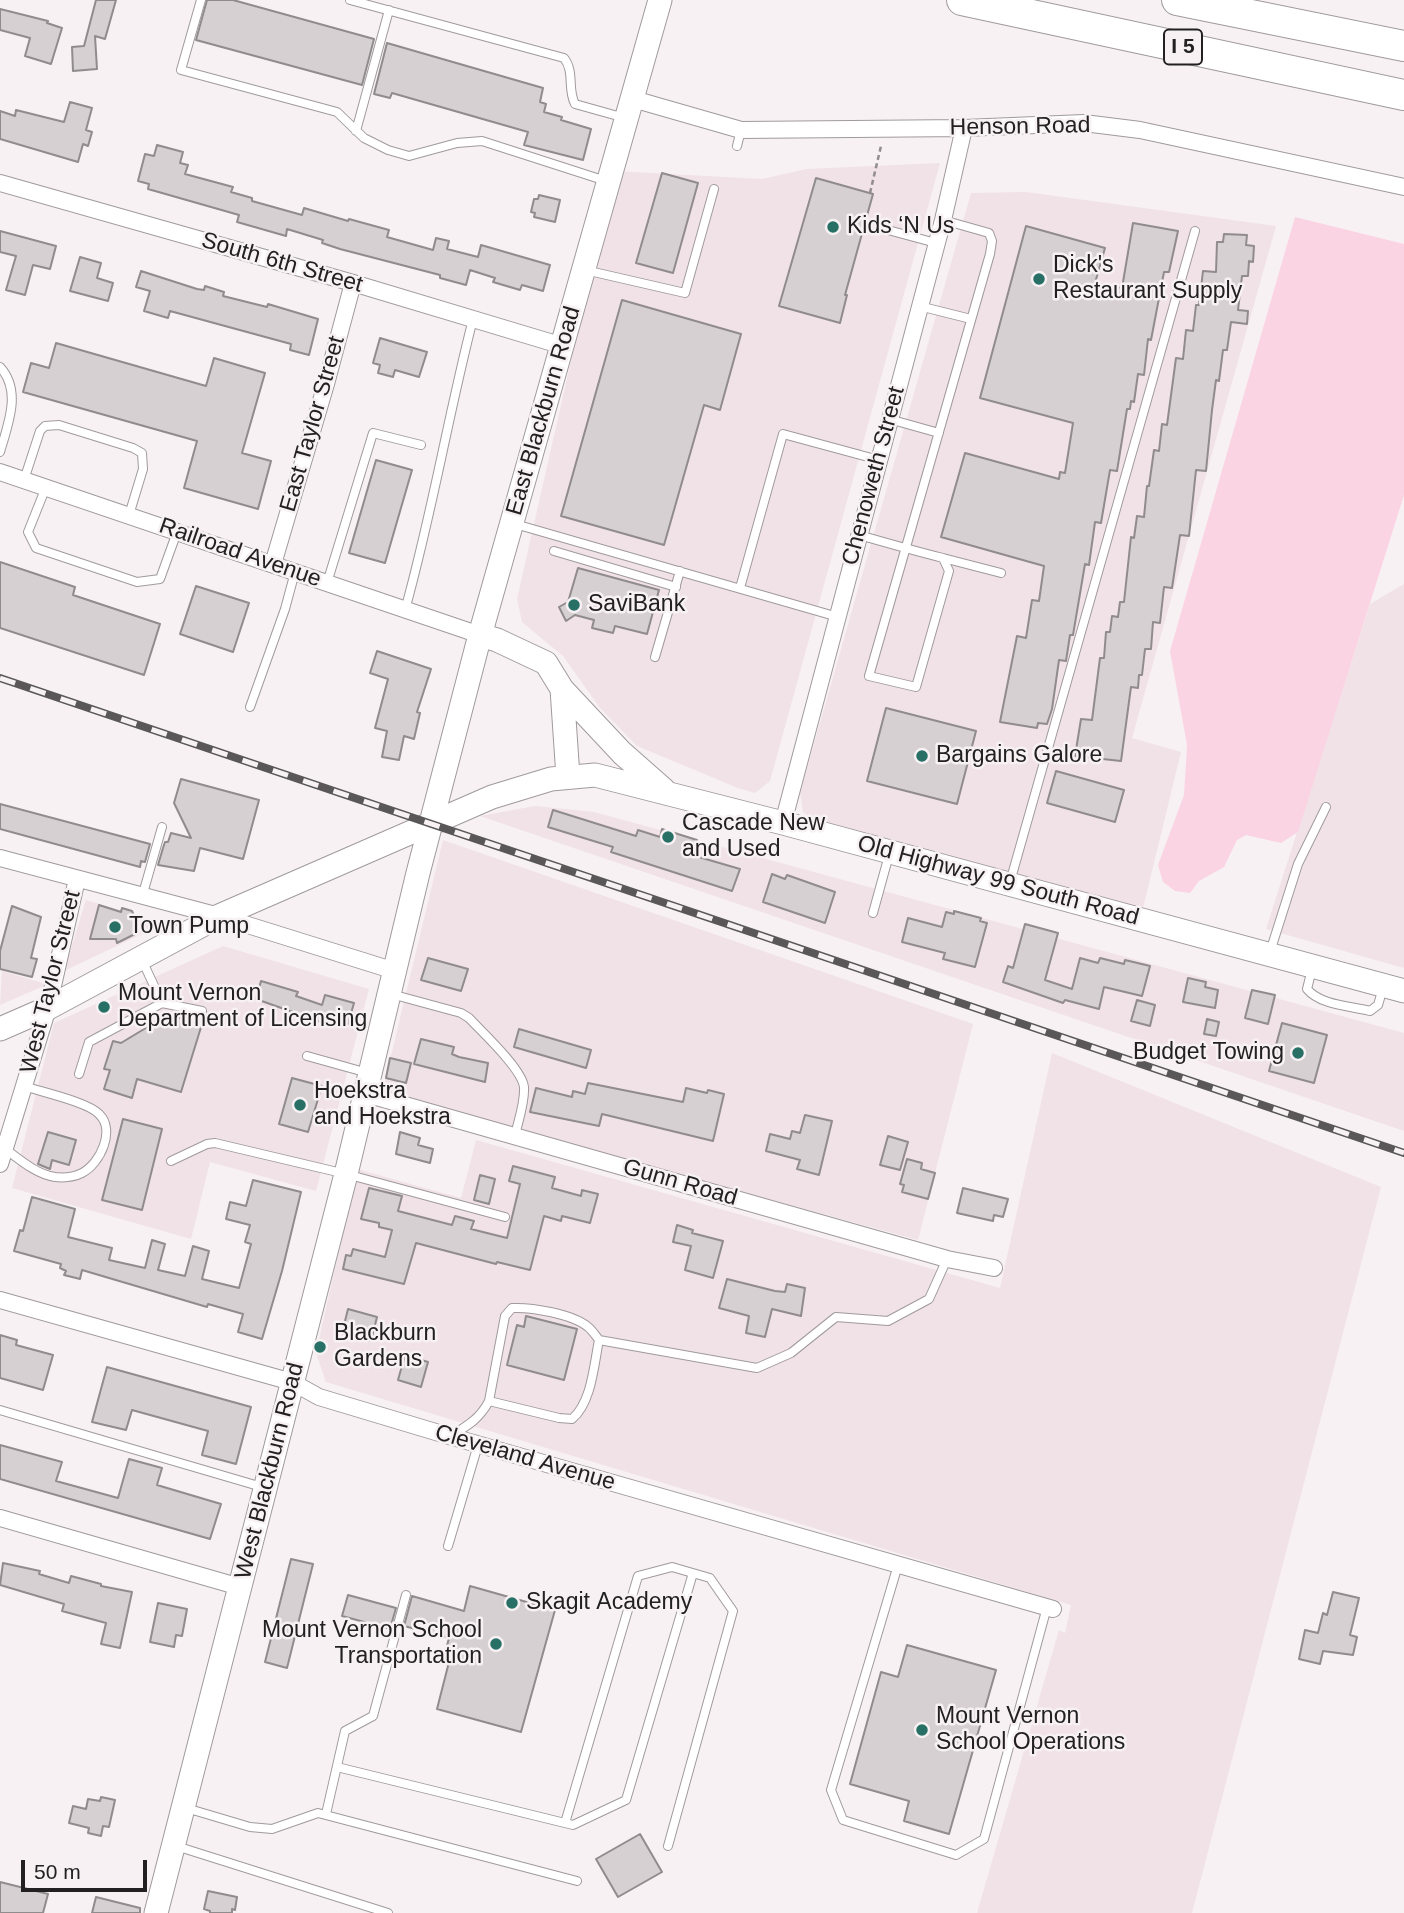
<!DOCTYPE html>
<html>
<head>
<meta charset="utf-8">
<style>
  body { margin:0 }
  #map { position:relative; width:1404px; height:1913px; overflow:hidden; background:#f7f1f3; font-family:Helvetica,sans-serif }
  canvas { display:block }
  .scale { position:absolute; left:21px; top:1860px; width:126px; height:32px; box-sizing:border-box; border:4px solid #222021; border-top:0; padding-left:9px; font-size:21px; line-height:24px; white-space:nowrap; color:#222021; -webkit-text-stroke:5px #f7f1f3; paint-order:stroke }
</style>
</head>
<body>
<div id="map">
<canvas width="1404" height="1913"></canvas>
<div class="scale">50 m</div>
</div>
<script>
const ctx = document.querySelector('canvas').getContext('2d');
ctx.lineJoin = 'round';
function fillPath(path, color) { ctx.fillStyle = color; ctx.fill(path, 'evenodd'); }
function strokePath(path, color, width, dash) { ctx.strokeStyle = color; ctx.lineWidth = width; ctx.lineCap = dash ? 'butt' : 'round'; ctx.setLineDash(dash || []); ctx.stroke(path); }
function write(font, color, halo, rows, align = 'center') {
  ctx.font = font + ' Helvetica,sans-serif'; ctx.lineWidth = 5; ctx.setLineDash([]); ctx.textBaseline = 'middle'; ctx.strokeStyle = halo; ctx.fillStyle = color; for (const [text, x, y, turn = 0] of rows) {
    ctx.save(); ctx.translate(x, y); ctx.rotate((+turn || 0) * Math.PI / 180); ctx.textAlign = isNaN(turn) ? turn : align; if (halo) ctx.strokeText(text, 0, 0); ctx.fillText(text, 0, 0); ctx.restore();
  }
}
const built = new Path2D(`
  M940 163 770 781 755 793 738 788 637 746 600 708 563 656 522 622 517 599 614 171 762 179 807 169Z
  M1026 192 1276 226 1132 738 1181 752 1142 912 822 826 803 812 800 793 971 193Z
  M1404 584V968L1266 929 1370 604Z
  M535 806 594 812 1404 1033V1131L480 816Z
  M443 840 973 1024 918 1240 382 1093Z
  M86 900 165 923 64 971Z
  M223 946 369 989 316 1191 210 1162 191 1239 12 1188 54 1023Z
  M2 971 46 984V985L0 1005Z
  M1052 1053 1381 1187 1192 1913H977L1059 1630 1065 1633 1071 1605 326 1382 316 1353 357 1169 461 1198 476 1140 1000 1288Z`);
const green = new Path2D(`
  M1295 217 1404 244V495L1298 832 1281 843 1246 835 1237 840 1224 867 1199 881 1190 893 1175 891 1163 882 1158 865 1184 795 1187 745 1170 651Z`);
const building = new Path2D(`
  M96 0H116L105 39 95 36 97 69 73 71 72 47 84 46Z
  M207 0H233L374 39 362 85 196 40Z
  M0 9 48 21 47 23 62 28 51 64 25 56 30 38 0 30Z
  M387 43 543 88 540 102 546 104 544 112 562 117 561 120 591 129 583 160 524 145 528 132 392 93 390 98 374 94Z
  M70 102 92 108 86 130 92 132 88 146 83 144 78 162 0 139V111L15 116 16 110 64 122Z
  M157 145 183 152 180 163 188 165 185 174 233 187 231 192 252 198V201L302 215 304 208 348 221 349 219 389 230 387 237 433 250 436 238 449 241 447 249 478 257 481 245 550 265 543 291 522 285 520 290 493 282 495 278 470 270 466 285 440 278V275L340 249 322 243 323 240 287 229 286 236 237 222 239 215 148 189 149 184 138 181 145 154 154 156Z
  M662 173 698 183 673 273 636 263Z
  M816 178 873 194 845 295H847L840 323 779 306Z
  M539 195 560 200 555 222 534 217 535 213 531 212 534 199H538Z
  M1133 223 1178 231 1169 272H1164L1151 340 1148 339 1144 375 1138 374 1134 402 1131 401 1130 409H1127L1117 471 1110 470 1101 523 1095 522 1089 565 1085 564 1073 635H1070L1066 661 1059 660 1052 709 1047 724 1038 723 1037 728 1000 722 1017 636 1026 638 1032 600 1039 601 1044 566 941 537 965 453 1059 479 1060 472 1065 473 1073 423 980 398 1026 226 1105 248 1095 283 1122 288Z
  M0 231 56 246 50 269 33 265 25 295 6 290 16 256 0 252Z
  M1224 234 1247 235 1246 245 1254 246 1253 262 1249 261 1248 276H1242L1238 310 1248 311 1247 324 1231 322 1227 350H1223L1219 381 1216 380 1212 410 1206 471 1196 470 1189 536 1180 535 1172 588 1164 587 1160 623 1153 622 1151 649H1145L1142 675H1139L1138 688 1131 687 1121 761 1075 756 1081 719 1092 720 1100 658H1104L1106 632H1110L1112 616 1118 617 1120 602H1124L1131 537 1134 538 1137 516 1144 517 1147 486H1149L1154 450 1159 451 1162 424 1167 425 1176 358 1183 359 1186 330 1193 331 1196 305H1199L1203 271 1216 272 1217 242H1223Z
  M80 257 101 263 97 278 113 283 108 301 70 291Z
  M141 271 197 289 204 290 205 286 224 292 223 296 267 307 268 304 318 319 309 355 290 350 291 344 170 311 168 318 144 311 150 291 136 287Z
  M622 300 741 334 720 410 704 405 664 545 561 516Z
  M380 338 427 352 419 377 395 370 393 377 378 373 380 365 373 363Z
  M56 343 206 386 214 358 265 373 242 453 271 461 258 509 184 488 197 441 23 392 31 363 49 368Z
  M376 460 412 470 385 563 349 553Z
  M0 562 75 587 73 595 160 624 144 675 0 628Z
  M578 568 659 590 647 634 615 626 613 633 592 628 594 620 575 615 566 621 559 607 568 602Z
  M196 586 249 603 233 652 180 634Z
  M377 651 431 669 417 712 420 713 414 739 404 736 399 760 382 757 387 731 375 728 388 679 370 673Z
  M886 708 976 731 957 804 867 781Z
  M1056 771 1124 790 1115 822 1047 803Z
  M181 779 259 800 243 859 200 848 194 871 158 865 163 848 165 842H168L171 833 191 838 174 803Z
  M0 804 150 844 145 862 141 861 140 867 0 829Z
  M553 810 636 836 638 830 660 837 662 829 697 840 692 855 740 869 732 891 611 852 613 847 548 827Z
  M772 874 785 879 787 875 835 892 825 923 763 902Z
  M99 905 121 912 122 908 132 911 137 923 135 934 117 943 116 939H90Z
  M12 906 41 917 31 958 37 959 32 977 0 969V951Z
  M954 911 981 918 980 921 987 923 975 967 943 959 945 953 902 942 908 918 942 927 946 912 954 914Z
  M1025 924 1058 933 1045 980 1072 989 1080 958 1098 963 1100 958 1124 964 1125 960 1150 966 1142 996 1104 987 1099 1009 1065 1000 1063 1003 1003 982 1008 966 1013 968Z
  M428 958 468 969 461 991 421 980Z
  M1188 978 1206 982 1205 987 1218 990 1215 1008 1183 1002Z
  M261 981 298 992 296 996 322 1005 325 995 354 1003 348 1024 334 1020 333 1025 318 1021 256 999Z
  M1252 990 1275 995 1268 1024 1245 1018Z
  M1137 1000 1155 1005 1150 1026 1131 1021Z
  M169 1014 180 1018 181 1014 195 1016 194 1022 202 1024 181 1092 137 1079 132 1098 104 1089 110 1070 104 1069 113 1041 121 1043Z
  M1207 1019 1219 1022 1216 1036 1204 1034Z
  M1282 1023 1327 1035 1314 1083 1269 1071Z
  M519 1029 591 1050 586 1068 514 1047Z
  M421 1039 454 1047 452 1054 459 1057 488 1063 485 1082 414 1064Z
  M390 1058 411 1063 406 1083 386 1078Z
  M292 1078 322 1086 308 1132 279 1124Z
  M588 1083 683 1102 686 1088 707 1093 708 1090 724 1094 713 1141 602 1114 599 1126 530 1112 536 1088 572 1097 573 1091 585 1094Z
  M805 1115 832 1121 819 1175 797 1169 800 1160 766 1151 770 1134 790 1139 792 1131 800 1133Z
  M123 1119 162 1129 142 1210 102 1200Z
  M48 1132 76 1140 69 1165 52 1160 50 1169 38 1164Z
  M400 1132 420 1138 418 1145 433 1149 430 1163 396 1154Z
  M888 1136 908 1142 900 1170 880 1165Z
  M907 1159 922 1163 921 1169 935 1173 928 1199 902 1192 904 1185 900 1184Z
  M513 1166 555 1177 552 1188 581 1196 582 1190 598 1194 590 1223 562 1216 561 1221 544 1216 530 1270 497 1262 496 1264 416 1243 404 1284 343 1269 346 1255 351 1256 353 1249 385 1257 392 1230 379 1227V1223L361 1219 369 1188 402 1196 398 1211 452 1225 455 1216 474 1221 471 1229 507 1238 520 1184 509 1181Z
  M480 1175 495 1179 489 1204 474 1200Z
  M253 1180 301 1192 282 1271 262 1339 238 1332 243 1314 208 1304 207 1307 82 1270 80 1279 64 1275 66 1271 60 1268 61 1264 14 1251 20 1230 23 1231 32 1197 75 1209 68 1237 112 1248 109 1260 145 1268 152 1240 165 1244 158 1270 185 1276 193 1246 209 1251 202 1279 239 1288 251 1244 245 1242 250 1225 226 1219 230 1202 246 1206Z
  M963 1188 1008 1199 1003 1217 994 1215 993 1221 957 1213Z
  M677 1225 693 1230 692 1233 723 1241 713 1278 685 1270 691 1246 673 1242Z
  M727 1279 775 1291 785 1292 787 1284 805 1288 801 1316 772 1309 765 1337 746 1333 749 1316 719 1308Z
  M348 1309 377 1317 371 1341 342 1333Z
  M526 1316 577 1329 564 1380 507 1365 517 1325 524 1327Z
  M0 1335 17 1340 16 1345 53 1355 43 1390 0 1378Z
  M405 1355 428 1362 421 1387 398 1380Z
  M107 1367 251 1407 236 1464 202 1455 208 1431 132 1410 126 1430 92 1422Z
  M0 1445 62 1462 56 1481 118 1498 129 1459 162 1468 157 1485 221 1504 210 1539 0 1479Z
  M291 1559 313 1564 287 1668 265 1662Z
  M3 1563 40 1571 39 1574 69 1583 71 1576 101 1584V1586L132 1592 120 1648 101 1644 106 1623 62 1611 64 1604 0 1585Z
  M470 1586 555 1610 521 1732 437 1709 449 1662 443 1661 449 1638 404 1626 412 1596 464 1611Z
  M1333 1592 1359 1598 1350 1635 1357 1637 1353 1655 1323 1651 1320 1664 1299 1659 1305 1630 1318 1633 1323 1613 1327 1615Z
  M348 1595 396 1608 390 1629 342 1616Z
  M158 1603 187 1609 182 1636 176 1635 174 1647 150 1642Z
  M907 1645 996 1670 949 1834 904 1821 909 1801 850 1784 881 1672 898 1677Z
  M101 1797 115 1800 109 1827 103 1826 101 1836 88 1833 89 1828 69 1823 73 1806 86 1809 88 1799 100 1801Z
  M640 1834 662 1872 618 1897 596 1859Z
  M0 1882 48 1894 43 1913H0Z
  M208 1891 237 1897 235 1910 232 1909V1913H210V1911L204 1909Z
  M96 1897 140 1908V1913H92Z`);
const path = new Path2D(`
  M870 193 881 146`);
const lane = new Path2D(`
  M201 0 181 70 337 112 364 138 388 150 409 156 457 143 482 141 606 181
  M350 0 564 58C575 72 567 89 575 104L625 118
  M356 131 389 10
  M737 146 741 130
  M888 230 936 243
  M585 270 685 293 714 189
  M919 306 971 319
  M0 367C22 391 8 424 0 452
  M889 419 939 433
  M24 480 40 431 45 426 59 425 133 448 142 453 143 469 129 515
  M46 487 28 532 36 548 137 582 160 579 177 532
  M515 524 838 617
  M859 535C887 543 915 551 943 558L949 571 916 687 869 676 990 254 992 241 989 233 943 220
  M554 551 676 587
  M943 558 1001 573
  M327 583 373 433 421 445
  M740 588 783 434 879 460
  M405 610C432 514 448 416 473 319
  M655 657 680 571
  M250 707 285 609 295 572
  M1010 882 1195 231
  M142 897 162 827
  M873 913 889 855
  M1270 952 1298 864 1326 807
  M142 960 162 1003 202 1011
  M1312 969 1307 989C1320 1005 1350 1006 1370 1011L1378 1005 1383 988
  M391 994 461 1013 469 1018C482 1032 522 1069 524 1087 525 1103 518 1121 515 1136
  M307 1056 368 1073
  M79 1074 89 1042 162 1003
  M4 1148C20 1160 36 1174 55 1177 64 1178 74 1177 82 1173 100 1164 116 1130 99 1114 88 1102 41 1092 24 1086
  M171 1161 207 1144 215 1143 346 1174 505 1217
  M489 1401 505 1316 512 1308C531 1307 573 1314 588 1327 592 1330 596 1336 599 1340
  M0 1410 262 1487
  M452 1435C469 1425 480 1418 489 1401L559 1418 572 1419C592 1402 594 1364 599 1340L757 1368 791 1353 836 1317 888 1321 929 1299 947 1259
  M448 1546 478 1445
  M898 1565 831 1790 843 1820 956 1855 984 1839 1047 1607
  M337 1767 573 1825 626 1800 693 1573
  M186 1808 250 1827 272 1829 318 1813 577 1881
  M326 1814 345 1731 373 1716 406 1595
  M565 1823 638 1576 672 1567 710 1578 733 1611 668 1846
  M176 1846 388 1913`);
const street = new Path2D(`
  M633 99 741 130 964 128 1084 123 1140 130 1404 187
  M0 183 353 283 563 346
  M0 472 480 635
  M273 564 326 384 353 283
  M783 823 943 220 964 128
  M0 858 219 916 395 971
  M366 1094 947 1259 994 1268
  M0 1164 48 1008 77 879
  M0 1300 292 1382 319 1397 449 1436 1053 1609
  M0 1518 240 1587`);
const secondary = new Path2D(`
  M480 635 497 640 546 663 562 689 622 753 664 790
  M562 689 568 777
  M0 1029 48 1008 219 916 492 797 551 779 595 775 783 823 1404 991
  M156 1913 346 1174 418 873 480 635 660 0`);
const highway = new Path2D(`
  M962 0 1404 95
  M1177 0 1404 46`);
const rail = new Path2D(`
  M0 678 1404 1153`);
const markers = [
  [833,227,7,"#286f66"],
  [1039,279,7,"#286f66"],
  [574,605,7,"#286f66"],
  [922,756,7,"#286f66"],
  [668,837,7,"#286f66"],
  [115,927,7,"#286f66"],
  [104,1007,7,"#286f66"],
  [1298,1053,7,"#286f66"],
  [300,1105,7,"#286f66"],
  [320,1347,7,"#286f66"],
  [512,1603,7,"#286f66"],
  [496,1644,7,"#286f66"],
  [922,1730,7,"#286f66"]
];
const shields = [
  [1183,47,38]
];
const shieldNames = [
  ["I 5",1183,47]
];
const streetNames = [
  ["Henson Road",1020,127,-1],
  ["South 6th Street",282,263,16],
  ["East Blackburn Road",544,411,-74],
  ["East Taylor Street",313,424,-74],
  ["Chenoweth Street",874,476,-75],
  ["Railroad Avenue",240,553,19],
  ["Old Highway 99 South Road",998,881,15],
  ["West Taylor Street",51,982,-76],
  ["Gunn Road",680,1183,16],
  ["Cleveland Avenue",525,1458,16],
  ["West Blackburn Road",270,1471,-76]
];
const poiNames = [
  ["Kids ‘N Us",847,227],
  ["Dick's",1053,266],
  ["Restaurant Supply",1053,292],
  ["SaviBank",588,605],
  ["Bargains Galore",936,756],
  ["Cascade New",682,824],
  ["and Used",682,850],
  ["Town Pump",129,927],
  ["Mount Vernon",118,994],
  ["Department of Licensing",118,1020],
  ["Budget Towing",1284,1053,"right"],
  ["Hoekstra",314,1092],
  ["and Hoekstra",314,1118],
  ["Blackburn",334,1334],
  ["Gardens",334,1360],
  ["Skagit Academy",526,1603],
  ["Mount Vernon School",482,1631,"right"],
  ["Transportation",482,1657,"right"],
  ["Mount Vernon",936,1717],
  ["School Operations",936,1743]
];
fillPath(built, '#f1e2e7');
fillPath(green, '#fbd4e3');
fillPath(building, '#d6d0d2');
strokePath(building, '#908b8c', 2);
strokePath(lane, '#a09a9c', 10);
strokePath(street, '#a09a9c', 18);
strokePath(secondary, '#a09a9c', 25);
strokePath(highway, '#a09a9c', 32);
strokePath(path, '#928d8f', 2.5, [5, 3.5]);
strokePath(lane, '#fff', 8);
strokePath(street, '#fff', 16);
strokePath(secondary, '#fff', 23);
strokePath(highway, '#fff', 30);
strokePath(rail, '#5a5758', 8);
strokePath(rail, '#f7f1f3', 5, [16]);
for (const [x, y, r, color] of markers) { const dot = new Path2D(); dot.arc(x, y, r, 0, 2 * Math.PI); ctx.fillStyle = color; ctx.fill(dot); strokePath(dot, '#f7f1f3', 2.5); }
for (const [x, y, w] of shields) { const box = new Path2D(); box.roundRect(x - w / 2, y - 17.5, w, 35, 5); ctx.fillStyle = '#f7f1f3'; ctx.fill(box); strokePath(box, '#222021', 2); }
write('bold 21px', '#222021', null, shieldNames);
write('23px', '#222021', '#f7f1f3', streetNames);
write('23px', '#222021', '#f7f1f3', poiNames, 'left');
</script>
</body>
</html>
